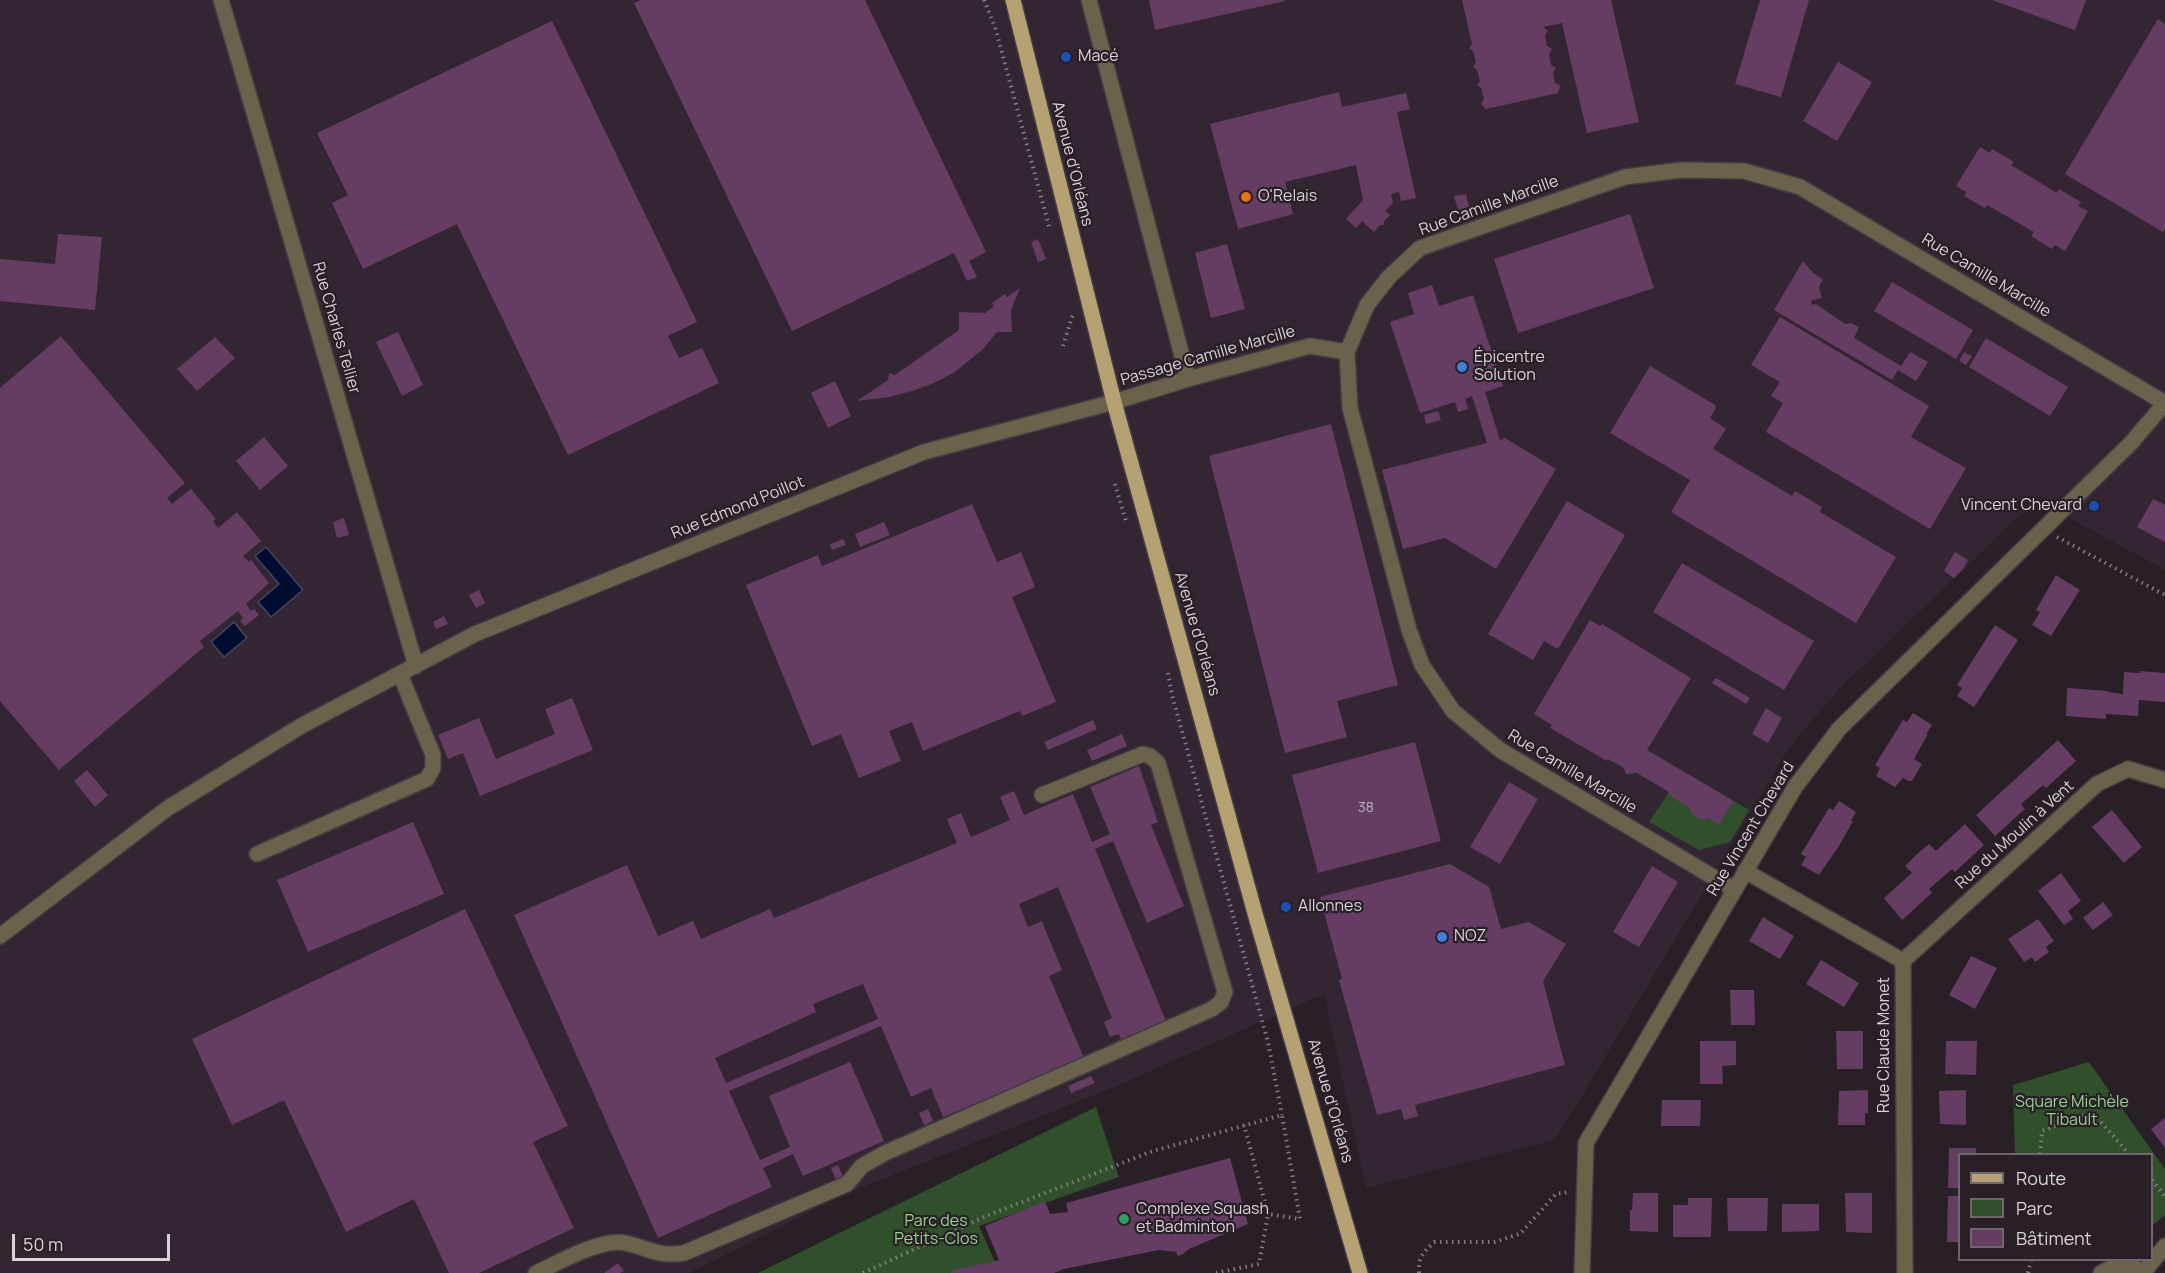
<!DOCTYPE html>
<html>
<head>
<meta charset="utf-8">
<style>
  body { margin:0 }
  #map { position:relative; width:2165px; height:1273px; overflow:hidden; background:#281f27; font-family:Manrope,sans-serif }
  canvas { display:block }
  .legend { position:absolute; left:1958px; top:1153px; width:195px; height:108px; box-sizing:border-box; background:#281f27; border:2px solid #6f676e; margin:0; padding:8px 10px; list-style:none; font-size:18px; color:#d9d3d8 }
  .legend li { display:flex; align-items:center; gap:12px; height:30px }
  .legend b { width:30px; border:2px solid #6f676e }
  .scale { position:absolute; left:12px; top:1234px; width:158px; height:27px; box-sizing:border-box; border:3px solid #d9d3d8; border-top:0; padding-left:8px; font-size:18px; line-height:21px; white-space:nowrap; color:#d9d3d8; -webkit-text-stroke:4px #281f27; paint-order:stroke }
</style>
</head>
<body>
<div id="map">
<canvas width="2165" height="1273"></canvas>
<ul class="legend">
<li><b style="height:8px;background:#b6a173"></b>Route</li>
<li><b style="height:16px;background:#30502b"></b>Parc</li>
<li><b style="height:16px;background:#653d62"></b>Bâtiment</li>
</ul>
<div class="scale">50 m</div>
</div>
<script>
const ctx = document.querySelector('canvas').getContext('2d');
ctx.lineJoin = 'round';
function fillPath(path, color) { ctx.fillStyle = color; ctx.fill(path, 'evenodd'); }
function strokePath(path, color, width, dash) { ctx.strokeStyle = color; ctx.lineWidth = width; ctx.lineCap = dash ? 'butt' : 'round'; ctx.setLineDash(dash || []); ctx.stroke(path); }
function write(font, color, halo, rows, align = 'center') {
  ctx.font = font + ' Manrope,sans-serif'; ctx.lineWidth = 4.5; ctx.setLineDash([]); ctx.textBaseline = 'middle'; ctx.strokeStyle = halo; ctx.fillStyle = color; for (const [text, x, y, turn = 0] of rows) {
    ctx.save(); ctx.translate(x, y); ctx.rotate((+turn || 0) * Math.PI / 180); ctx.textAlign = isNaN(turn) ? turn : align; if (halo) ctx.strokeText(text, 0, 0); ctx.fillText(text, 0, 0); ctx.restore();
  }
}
const built = new Path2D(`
  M0 0H2165V570L2036 500 1840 688 1789 748 1585 1091 1554 1140 1366 1188 1324 994 1107 1090 845 1194 689 1273H0Z`);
const green = new Path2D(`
  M1669 792V795L1691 810 1692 813 1702 819 1708 818 1719 825 1734 801 1749 810 1730 842 1699 850 1649 822Z
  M2089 1062 2165 1169V1215L2152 1226V1154H2015L2013 1085Z
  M1096 1107 1119 1177 979 1226 1000 1273H758Z`);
const water = new Path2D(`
  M266 547 303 590 271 617 258 602 279 584 255 556Z
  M234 622 247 638 224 657 211 642Z`);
const building = new Path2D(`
  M641 0H865L986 252 969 261 977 277 967 281 954 253 792 331 634 3Z
  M1149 0H1285V1L1155 30Z
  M1462 0H1611L1639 122 1587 133 1562 23 1543 27 1548 31 1545 35 1547 46 1552 49 1549 54 1551 65 1556 68 1553 72 1555 83 1560 86 1558 93 1486 109 1481 104 1484 99 1481 88 1477 85 1480 81 1477 70 1473 67 1476 62 1473 51 1469 48 1472 44Z
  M1760 0H1809L1781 97 1735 84Z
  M1992 0H2086L2075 30Z
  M2158 19 2165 24V229L2163 232 2065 174Z
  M552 21 697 322 668 336 679 358 702 348 719 383 568 455 457 224 363 269 332 203 348 195 317 133Z
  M1838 62 1872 82 1837 141 1803 121Z
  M1339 92 1342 107 1406 93 1410 109 1397 112 1416 198 1401 201 1399 192 1391 194 1393 203 1385 211 1390 215 1384 221V225H1380L1374 232 1362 221 1356 228 1346 219 1363 200 1356 165 1285 182 1293 214 1238 229 1210 124Z
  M1980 147 1990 153 1992 149 2014 162 2011 165 2044 185 2057 193 2059 189 2081 202 2078 206 2088 211 2065 251 2055 245 2052 249 2031 236 2034 232 1987 205 1985 208 1964 196 1966 192 1956 186Z
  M1466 194 1469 207 1458 210 1454 196Z
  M1630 214 1654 288 1518 333 1494 259Z
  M58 234 102 237 95 310 0 301V259L55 264Z
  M1038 239 1046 259 1038 262 1031 242Z
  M1227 244 1245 309 1211 318 1195 253Z
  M1803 261 1813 273 1823 279 1819 287 1822 298 1811 301 1812 305 1816 304 1845 324 1851 323 1859 327 1854 338 1901 366 1910 352 1928 362 1916 381 1898 370 1892 380 1774 310Z
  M1892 282 1973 330 1956 359 1874 311Z
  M1432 285 1439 306 1473 295 1503 386 1485 392 1500 440 1505 438 1556 469 1496 569 1445 538 1403 549 1382 470 1487 443 1472 396 1465 399 1468 409 1458 412 1455 402 1420 413 1390 322 1414 314 1408 293Z
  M1020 288 1011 310 1012 332H997L982 350 955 372 934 383 912 391 889 397 857 401 888 380 889 373 895 375 959 330V312L985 313 994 306 992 303 1005 294 1007 297Z
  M1780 317 1929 406 1911 437 1966 468 1930 529 1766 432 1783 403 1771 396 1780 382 1751 365Z
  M398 332 423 385 402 396 376 342Z
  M61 336 185 483 167 498 172 504 191 489 216 519 213 521 218 528 237 512 261 541 243 556 249 562 251 560 269 583 246 604 251 611 254 609 259 615 245 626 240 621 243 618 238 611 200 641 204 647 59 770 0 701V388Z
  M215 337 235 358 197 391 177 369Z
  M1986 338 2068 387 2050 416 1969 367Z
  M1964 352 1972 356 1966 365 1959 361Z
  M1650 366 1715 405 1716 408 1710 418 1726 429 1713 449 1792 496 1795 491 1822 507 1820 512 1896 557 1856 623 1671 512 1690 480 1610 433Z
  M835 381 851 416 828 428 811 393Z
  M1438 411 1441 420 1426 424 1424 415Z
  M1331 424 1398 685 1337 701 1347 737 1285 753 1209 456Z
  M264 437 288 466 260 490 236 461Z
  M2153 499 2165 505V542L2137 527Z
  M1567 501 1625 535 1558 649 1544 641 1533 660 1488 634Z
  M972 504 997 562 1021 552 1035 587 1012 597 1056 702 1022 716 1020 711 923 751 912 722 889 731 901 761 859 778 841 734 812 746 746 585 818 555 822 566Z
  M344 518 349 535 337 538 333 522Z
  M884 522 890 535 860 547 855 534Z
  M843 539 846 545 832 550 830 544Z
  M1955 552 1968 560 1963 569 1954 578 1944 571Z
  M1682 563 1814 641 1784 690 1653 612Z
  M2056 575 2080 590 2051 636 2032 625 2040 612 2036 610Z
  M479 590 485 603 476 608 469 595Z
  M444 616 448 624 436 629 433 622Z
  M1590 620 1600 626 1602 624 1691 678 1647 750 1734 801 1719 825 1708 818 1702 820 1691 813V810L1669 795V792L1637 773 1626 774 1624 768 1608 759 1607 761 1550 728 1552 725 1534 714Z
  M1995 625 2018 640 1974 707 1957 696 1962 688 1957 685Z
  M2140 671 2165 673V702L2139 700 2138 716 2106 714V719L2066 716 2067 688 2108 691V692L2123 694 2124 672 2140 673Z
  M1716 678 1750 698 1746 704 1712 683Z
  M572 698 593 750 480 796 463 753 448 759 438 735 479 718 496 759 555 734 545 709Z
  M1766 708 1782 718 1768 743 1752 734Z
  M1913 713 1932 725 1926 734H1928L1914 759 1922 764 1912 781H1909L1903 778 1895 787 1876 776 1880 768 1875 765 1903 720 1907 722Z
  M1093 720 1097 729 1048 750 1044 742Z
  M1122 734 1127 746 1092 761 1087 750Z
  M2058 740 2076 761 2046 788 2043 785 2021 804 2025 809 1995 836 1976 815Z
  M1415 742 1441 841 1318 873 1292 775Z
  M1139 766 1158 822 1151 825 1184 906 1147 923 1113 841 1095 849 1166 1021 1121 1039 1119 1034 1110 1037 1104 1022 1112 1018 1058 887 1019 904 1028 927 1042 921 1045 929 1062 970 1049 976 1084 1058 943 1117 931 1088 911 1097 881 1026 729 1091 760 1160 790 1147 769 1096 850 1062 884 1141 803 1176 793 1154 763 1168 772 1187 658 1238 514 915 627 865 658 936 693 921 701 939 770 909 774 918 957 843 947 819 961 813 971 837 1010 820 1000 797 1014 791 1024 815 1073 794 1092 842 1110 834 1090 787ZM863 984 878 1019 726 1083 715 1058 816 1012 813 1004Z
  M87 770 108 795 95 807 74 781Z
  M1509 782 1538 799 1500 864 1470 847Z
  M1839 801 1856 812 1851 821H1853L1839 846 1819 875 1801 865 1806 857 1801 854 1829 808 1833 810Z
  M2112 810 2142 847 2124 863 2092 827Z
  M413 822 444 894 308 952 277 880Z
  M1965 824 1984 845 1955 872 1952 869 1929 889 1932 893 1902 920 1884 898 1912 873 1905 866 1916 855 1929 844 1936 851Z
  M1450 864 1489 887 1501 929 1529 922 1566 944 1543 981 1565 1065 1415 1105 1418 1116 1404 1120 1401 1109 1377 1115 1339 980 1342 979 1320 897Z
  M1652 866 1678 882 1639 947 1613 932Z
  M2061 873 2081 901 2068 911 2073 919 2064 925 2038 891Z
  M2103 902 2113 915 2093 930 2083 918Z
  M465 909 568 1126 533 1142 574 1228 479 1273H449L414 1199 346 1232 284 1100 232 1125 192 1039Z
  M1763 917 1794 936 1780 959 1749 941Z
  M2038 919 2054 941 2046 947 2049 952 2035 962 2032 957 2024 962 2008 939Z
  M1971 956 1997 968 1975 1009 1949 995Z
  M1821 960 1859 983 1844 1007 1806 984Z
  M1730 990H1754L1755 1025H1731Z
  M1836 1031H1863V1069H1837Z
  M1700 1041H1736V1065L1722 1066 1723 1084H1700Z
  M1946 1041H1977L1976 1075 1945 1074Z
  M1091 1076 1095 1083 1071 1093 1068 1086Z
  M1868 1090V1113H1865V1125H1838L1839 1091Z
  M1966 1090V1125L1940 1124 1939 1091Z
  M1662 1100H1701L1700 1126H1661Z
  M928 1109 933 1121 924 1125 919 1113Z
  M2165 1118V1148L2151 1129Z
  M1949 1148H1976V1154H1960V1188H1948Z
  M1230 1158 1248 1224 1189 1249 1183 1254 1178 1256 1176 1252 1159 1250 1064 1269 1054 1273H950L955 1270 999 1260 985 1226 1045 1201 1050 1214 1068 1212 1066 1203Z
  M838 1165 843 1177 836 1180 831 1168Z
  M1633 1193H1658V1232L1630 1231V1210H1632Z
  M1845 1193H1872V1233L1846 1232Z
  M1948 1196H1960V1242H1947Z
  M1688 1198H1712L1711 1237H1673V1205H1688Z
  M1727 1198H1768L1767 1231H1728Z
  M1782 1204H1819V1231L1782 1232Z
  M618 1263 624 1271 620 1273H604Z`);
const path = new Path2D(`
  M984 0 995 27 1050 230
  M1063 346 1073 314
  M1115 484 1126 521
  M2057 537 2165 595
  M1168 673 1172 695 1268 1042 1282 1115
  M2040 1154 2042 1131 2092 1112 2129 1154
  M2152 1180 2165 1196
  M863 1273 986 1216 1153 1151 1282 1115 1300 1219 1268 1214 1244 1125
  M1216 1273 1259 1264 1268 1214
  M1419 1273C1418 1257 1423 1253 1434 1242H1494L1520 1234 1556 1194 1569 1192
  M2028 1273 2031 1260`);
const minor = new Path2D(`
  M221 0 416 666
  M1089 0 1188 379
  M257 854 427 779 433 768V755L400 674
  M1745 871 1903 961 1905 1273
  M1735 890 1500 750 1453 711 1422 665 1409 630 1350 408 1347 352 1367 305 1389 277 1420 248 1625 177 1682 170 1744 171 1800 187 2165 403
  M0 936 168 808 301 726 475 634 924 452 1114 402 1188 379 1310 346 1347 352
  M1903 961 2097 784 2128 769 2165 780
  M536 1273C558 1263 601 1238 625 1243 649 1248 656 1257 684 1253L847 1184 862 1166 885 1153 1212 1009 1221 1002 1225 992 1158 763 1150 756 1143 754 1042 795
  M1582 1273 1586 1143 1795 787 1839 729 2131 443 2165 403
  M2101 1273C2115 1265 2130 1263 2144 1273
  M2143 1273 2165 1246`);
const major = new Path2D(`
  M1013 0 1114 402 1256 917 1360 1273`);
const markers = [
  [1066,57,6,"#1a4fb4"],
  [1246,197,6,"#e8710a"],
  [1462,367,6,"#3f7fe0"],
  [2094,506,6,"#1a4fb4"],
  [1286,907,6,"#1a4fb4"],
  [1442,937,6,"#3f7fe0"],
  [1124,1219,6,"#2e9e5b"]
];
const numberNames = [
  ["38",1366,808]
];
const poiNames = [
  ["Macé",1078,57],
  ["O'Relais",1258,197],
  ["Épicentre",1474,358],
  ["Solution",1474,376],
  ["Vincent Chevard",2082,506,"right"],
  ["Allonnes",1298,907],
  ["NOZ",1454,937],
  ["Complexe Squash",1136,1210],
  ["et Badminton",1136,1228]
];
const streetNames = [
  ["Avenue d'Orléans",1072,164,76],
  ["Rue Camille Marcille",1489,206,-20],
  ["Rue Camille Marcille",1986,276,31],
  ["Rue Charles Tellier",336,328,74],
  ["Passage Camille Marcille",1208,356,-16],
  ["Rue Edmond Poillot",738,508,-22],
  ["Avenue d'Orléans",1197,634,74],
  ["Rue Camille Marcille",1572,772,31],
  ["Rue Vincent Chevard",1751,829,-59],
  ["Rue du Moulin à Vent",2015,835,-42],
  ["Rue Claude Monet",1885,1045,-90],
  ["Avenue d'Orléans",1330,1101,74]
];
const parkNames = [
  ["Square Michèle",2072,1103],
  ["Tibault",2072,1121],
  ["Parc des",936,1222],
  ["Petits-Clos",936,1240]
];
fillPath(built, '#332632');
fillPath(green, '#30502b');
fillPath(water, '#000c30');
strokePath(water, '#414862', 1.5);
fillPath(building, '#653d62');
strokePath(minor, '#443c43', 18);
strokePath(major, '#443c43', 18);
strokePath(path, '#857e84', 4, [1.5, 4.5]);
strokePath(minor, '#6b624c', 15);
strokePath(major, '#b6a173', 15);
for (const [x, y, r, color] of markers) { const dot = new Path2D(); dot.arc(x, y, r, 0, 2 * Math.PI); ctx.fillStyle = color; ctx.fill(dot); strokePath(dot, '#281f27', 2); }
write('14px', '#bcaeba', null, numberNames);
write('16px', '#d9d3d8', '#281f27', poiNames, 'left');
write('16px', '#d9d3d8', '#281f27', streetNames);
write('16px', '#98d28f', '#281f27', parkNames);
</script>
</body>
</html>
